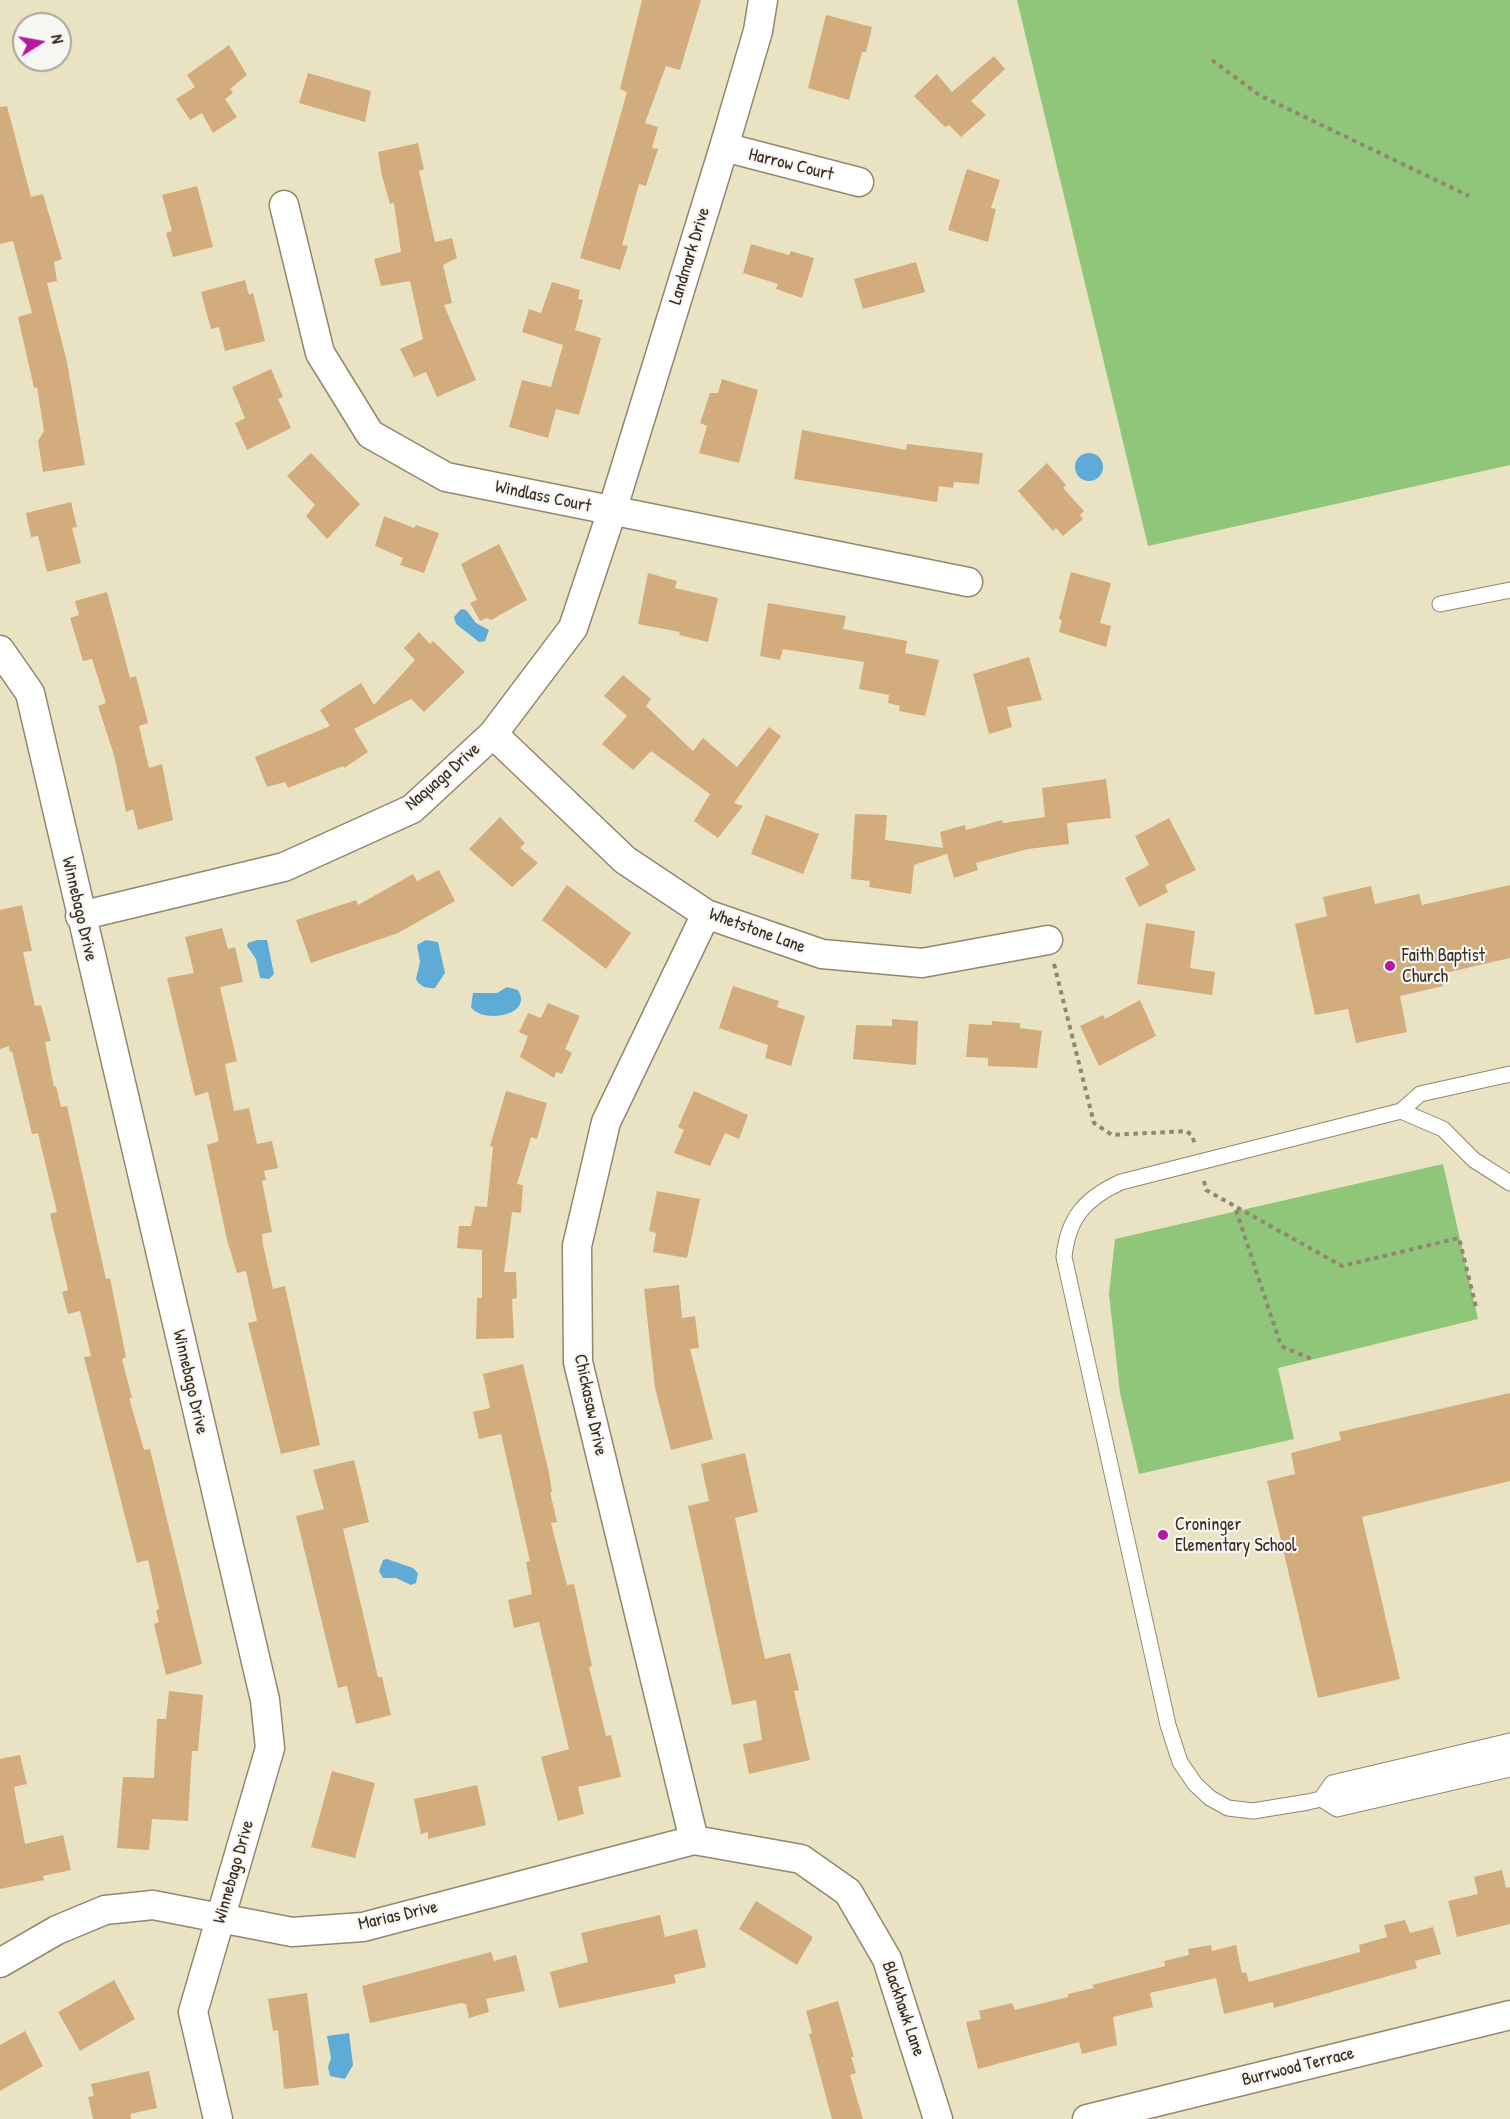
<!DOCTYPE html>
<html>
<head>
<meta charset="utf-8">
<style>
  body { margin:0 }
  #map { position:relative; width:1510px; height:2119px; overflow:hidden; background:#eae3c3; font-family:"Patrick Hand",sans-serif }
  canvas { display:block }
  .north { position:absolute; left:12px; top:12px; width:60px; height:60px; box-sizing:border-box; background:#f6f6f2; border:2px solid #aba49d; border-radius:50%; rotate:79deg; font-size:16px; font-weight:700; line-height:24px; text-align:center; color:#3b2a1e }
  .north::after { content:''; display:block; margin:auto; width:21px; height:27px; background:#b5179e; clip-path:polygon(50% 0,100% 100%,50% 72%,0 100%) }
</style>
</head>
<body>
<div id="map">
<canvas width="1510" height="2119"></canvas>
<div class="north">N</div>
</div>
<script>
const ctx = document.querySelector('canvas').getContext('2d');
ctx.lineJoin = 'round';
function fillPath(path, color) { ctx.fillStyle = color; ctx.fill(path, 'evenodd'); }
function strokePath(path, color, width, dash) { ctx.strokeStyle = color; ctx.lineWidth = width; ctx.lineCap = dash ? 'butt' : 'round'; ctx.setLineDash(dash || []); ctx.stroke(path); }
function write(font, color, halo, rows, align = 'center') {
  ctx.font = font + ' "Patrick Hand",sans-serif'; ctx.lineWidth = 4.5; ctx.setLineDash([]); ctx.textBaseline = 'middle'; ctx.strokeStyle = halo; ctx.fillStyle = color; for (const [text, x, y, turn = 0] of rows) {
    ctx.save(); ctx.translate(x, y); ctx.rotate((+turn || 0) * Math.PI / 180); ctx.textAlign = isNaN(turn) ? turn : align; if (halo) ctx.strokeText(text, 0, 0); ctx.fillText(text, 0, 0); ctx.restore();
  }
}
const green = new Path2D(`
  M1017 0H1510V465L1148 546Z
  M1443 1164 1478 1319 1278 1368 1294 1439 1139 1474 1120 1393 1109 1294 1115 1239Z`);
const water = new Path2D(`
  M1075 467a14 14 0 1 1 28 0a14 14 0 1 1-28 0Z
  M461 609 466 610 476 623 489 630 485 641 479 642 456 624 454 617Z
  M257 940H267L274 974 269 979 260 978 256 959 247 946 248 943Z
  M426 940 438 942 445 973 435 988C427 989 419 986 416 979L420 962 417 945Z
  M507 987 518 990C534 1016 482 1024 471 1007L473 993H497Z
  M387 1559 413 1568 418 1573 416 1583 411 1585 396 1578H383L379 1571 383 1560Z
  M349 2033 353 2065 345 2079 330 2076 328 2067 331 2058 327 2036Z`);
const building = new Path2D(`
  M642 0H701L680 70 666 66 645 123 658 127 652 148 658 149 646 186 639 184 622 245 628 246 620 270 580 258 627 92 620 89Z
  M826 15 872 27 866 52H862L849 100 808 88Z
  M229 45 247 75 230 89 233 93 225 99 237 117 213 133 202 113 190 120 176 99 195 87 187 75Z
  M994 56 1005 69 971 101 986 115 961 137 949 125 945 127 914 96 937 74 952 92Z
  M308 73 371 91 365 122 299 103Z
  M7 106 31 197 43 194 62 259 54 262 57 281 47 283 67 362 85 465 43 472 38 441 44 431 37 387 34 388 18 317 32 313 13 241 0 244V107Z
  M418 143 424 169 419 171 435 242 452 238 457 258 443 265 452 303 444 305 476 380 437 397 426 372 414 377 400 349 423 339 410 281 381 286 374 259 401 252 394 203 390 204 382 176 378 152Z
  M967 169 1000 180 991 208 996 209 988 242 948 230Z
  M197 186 213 247 173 257 166 233 172 231 162 195Z
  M751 244 789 255 791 251 814 258 802 298 776 289 778 284 743 273Z
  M916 262 925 292 863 309 854 279Z
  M245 280 249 295 253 293 265 341 225 351 219 327 211 329 201 292Z
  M552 282 580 290 578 299 583 300 575 330 601 338 579 415 556 409 548 438 509 427 522 380 551 387 563 345 522 332 529 309 541 313Z
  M271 369 283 397 278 399 291 428 247 450 235 423 245 418 232 387Z
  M722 379 758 390 739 463 699 453 707 426 700 423 710 393H718Z
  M802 430 906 450 907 444 983 453 979 484 954 482 953 488 939 486 937 502 794 479Z
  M311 453 360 504 327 539 306 516 315 505 287 476Z
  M1047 463 1066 485 1063 488 1084 511 1080 515 1083 519 1063 536 1056 528 1053 531 1018 491Z
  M71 502 77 527 72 528 81 563 47 572 38 536 31 537 26 513Z
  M384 516 414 528 416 525 439 533 424 573 400 565 403 558 375 546Z
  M499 544 527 600 491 620 487 618 480 621 470 603 477 600 461 564Z
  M1071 572 1111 583 1100 623 1111 626 1106 647 1059 632 1062 620 1059 619Z
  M648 573 677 581 675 588 718 598 708 642 679 635 680 632 638 624Z
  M107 592 130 678 136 676 148 723 139 726 149 768 162 764 173 820 138 830 133 809 126 812 114 755 98 706 106 703 92 659 83 661 70 618 79 615 75 601Z
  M768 603 846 616 843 629 907 641 905 653 939 660 925 716 899 711 900 706 888 703 889 695 859 689 864 662 783 649 780 660 760 656Z
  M419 632 430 644 433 641 465 672 424 712 411 699 354 729 368 752 344 768 343 766 288 788 285 782 267 787 255 757 330 726 320 710 361 683 374 705 415 660 404 648Z
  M1029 657 1042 700 1007 707 1012 727 989 734 973 674Z
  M623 675 651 699 646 706 693 751 703 738 737 767 769 727 781 736 734 803 743 806 718 838 694 821 710 794 651 751 633 770 602 744 627 716 604 696Z
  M1106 779 1111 818 1067 823 1069 844 1028 849 976 863 978 870 954 878 947 854 914 865 911 894 869 887 870 881 851 879 855 814 887 815 885 840 943 848 940 832 965 825 966 830 1002 820 1003 823 1045 817 1042 788Z
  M766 815 819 834 803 874 751 854Z
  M500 817 525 843 520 848 538 863 512 887 469 849Z
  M1169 818 1196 870 1165 885 1168 892 1139 907 1125 878 1149 865 1135 836Z
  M439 870 455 901 398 933 311 963 296 920 356 900 358 905 413 874 417 881Z
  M567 885 631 933 606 969 542 920Z
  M1510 885V958L1441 974 1443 986 1400 996 1407 1032 1356 1043 1348 1009 1315 1015 1295 924 1327 916 1323 897 1371 886 1375 904 1419 894 1422 905Z
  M22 905 32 951 23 952 35 1006 41 1005 51 1041 45 1042 54 1087 56 1086 61 1107 67 1106 106 1279 110 1278 126 1357 122 1359 132 1398H129L144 1450 150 1449 202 1664 166 1675 154 1624 159 1622 156 1610 159 1609 148 1560 137 1563 84 1357 91 1356 80 1311 68 1314 62 1292 68 1290 50 1214 57 1212 38 1133 32 1134 12 1051 10 1052 9 1046 0 1049V910Z
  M1146 923 1195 931 1190 968 1215 972 1212 995 1137 984Z
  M222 928 228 949 235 947 243 982 220 987 237 1061 225 1064 234 1111 249 1108 257 1144 272 1141 278 1168 264 1171 266 1180 262 1181 272 1232 262 1234 263 1245 273 1289 285 1286 320 1445 281 1454 248 1323 257 1321 246 1271 237 1273 227 1240 207 1145 219 1141 208 1092 195 1096 167 978 194 973 185 937Z
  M733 986 779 1001 777 1007 805 1016 791 1066 765 1058 768 1045 719 1028Z
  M1140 1000 1156 1036 1099 1066 1080 1026 1103 1015 1105 1019Z
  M548 1003 580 1016 565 1049 572 1053 562 1074 556 1072 554 1078 520 1057 528 1036 519 1032 528 1013 541 1018Z
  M892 1019 918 1021 916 1065 853 1059 856 1025 892 1026Z
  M992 1021 1020 1023V1028L1042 1031 1037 1068 988 1066V1058L966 1057 969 1024 992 1025Z
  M506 1091 547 1103 537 1139 531 1137 517 1184 523 1185 521 1213 512 1212 504 1272H516L517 1298 512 1299 514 1338 476 1339 477 1298H482V1250L457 1248 459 1226H471L475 1206 487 1207 493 1147 490 1146Z
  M694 1091 748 1115 739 1139 725 1133 710 1166 674 1153 684 1130 678 1127Z
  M657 1191 700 1199 687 1258 653 1252 656 1233 649 1231Z
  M679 1285 682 1318 695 1316 699 1348 690 1349 713 1439 671 1450 655 1388 644 1289Z
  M523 1364 549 1473 552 1492H550L557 1522 551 1523 567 1585 574 1584 592 1666 589 1667 606 1736 611 1735 621 1777 578 1787 584 1814 558 1821 541 1757 569 1749 539 1622 514 1628 508 1600 532 1594 526 1562 530 1561 501 1434 479 1439 473 1412 490 1408 483 1374Z
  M1510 1393V1481L1362 1517 1400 1679 1318 1698 1267 1481 1295 1474 1291 1453 1341 1440 1339 1432Z
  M745 1453 758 1512 735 1518 754 1610 765 1659 790 1653 799 1690 794 1691 810 1760 749 1774 743 1744 762 1740 756 1700 732 1705 688 1506 709 1501 701 1464Z
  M354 1460 369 1522 343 1529 378 1677H382L391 1715 356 1724 347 1686 338 1688 296 1516 324 1509 313 1470Z
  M169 1691 203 1695 198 1751H192L188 1821 152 1819 149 1850 117 1848 123 1777 154 1778 157 1719H166Z
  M20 1755 27 1784 14 1787 25 1844 63 1835 71 1870 43 1876 44 1880 0 1889V1759Z
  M332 1771 375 1783 355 1858 311 1847Z
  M477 1785 486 1825 428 1839V1832L421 1834 414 1799Z
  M1502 1870 1506 1888 1510 1887V1924L1457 1937 1448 1901 1478 1894 1474 1877Z
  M756 1901 813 1937 797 1965 739 1929Z
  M660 1915 665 1937 697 1929 706 1967 674 1975 676 1983 559 2008 550 1972 588 1962 581 1933Z
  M1405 1920 1410 1933 1433 1927 1441 1954 1415 1961 1417 1968 1274 2008 1273 2002 1224 2014 1216 1978 1150 1993 1153 2007 1113 2017 1117 2045 1082 2054 1079 2042 978 2069 966 2022 981 2019 979 2011 1012 2003 1015 2010 1068 1997V1994L1094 1988 1092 1985 1165 1966 1164 1961 1189 1955 1188 1949 1211 1945 1212 1951 1236 1945 1242 1973 1246 1972 1249 1982 1360 1952 1359 1945 1387 1937 1384 1925Z
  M491 1952 494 1961 516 1955 525 1991 486 1999 489 2012 469 2018 466 2004 461 2003 370 2023 362 1986Z
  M114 1980 135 2019 80 2051 58 2012Z
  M307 1993 319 2085 284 2089 278 2030 273 2031 268 1999Z
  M838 2001 854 2057H851L856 2073 850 2075 863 2119H832L809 2034 812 2033 806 2011Z
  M25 2031 43 2066 0 2091V2045Z
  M149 2071 157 2108 130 2114 131 2119H93L88 2097 94 2096 91 2084Z`);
const path = new Path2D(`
  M1212 60 1259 95 1469 196
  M1054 964 1094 1123 1112 1135 1186 1131 1192 1135 1195 1145
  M1204 1181 1206 1190 1342 1266 1459 1238 1476 1307
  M1236 1210 1281 1346 1314 1360`);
const lane = new Path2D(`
  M1440 604 1510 590
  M1510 1074 1420 1094 1401 1111 1121 1182C1086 1198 1068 1217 1064 1257L1168 1725 1180 1762 1195 1784 1210 1798 1228 1808 1253 1811 1308 1802 1510 1755
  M1401 1111 1443 1129 1474 1160 1510 1183
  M1321 1799 1332 1783 1510 1741
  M1321 1799 1337 1809 1510 1769`);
const street = new Path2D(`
  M724 147 859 182
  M284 205 320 353 370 434 446 477 968 582
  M0 650 30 693 265 1700 270 1748 193 2012 218 2119
  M493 734 625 860 706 914 822 954 922 963 1048 940
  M80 916 284 867 412 809 493 734 573 628 612 511 724 147 758 31 763 0
  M694 1840 578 1362 577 1246 606 1122 706 914
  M0 1963 57 1930 105 1910 153 1905 292 1932 363 1927 694 1840 801 1859 848 1892 887 1959 938 2119
  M1087 2119 1510 2015`);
const markers = [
  [1390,966,6,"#b5179e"],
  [1163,1535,6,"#b5179e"]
];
const streetNames = [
  ["Harrow Court",791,165,14],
  ["Landmark Drive",690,256,-73],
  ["Windlass Court",543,497,12],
  ["Naquaga Drive",443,777,-41],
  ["Winnebago Drive",79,909,77],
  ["Whetstone Lane",757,931,20],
  ["Winnebago Drive",190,1382,77],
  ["Chickasaw Drive",590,1405,78],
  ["Winnebago Drive",234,1872,-74],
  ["Marias Drive",398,1916,-13],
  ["Blackhawk Lane",903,2009,71],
  ["Burrwood Terrace",1298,2067,-14]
];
const poiNames = [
  ["Faith Baptist",1402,956],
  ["Church",1402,977],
  ["Croninger",1175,1525],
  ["Elementary School",1175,1546]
];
fillPath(green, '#8fc679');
fillPath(water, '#5eabd7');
fillPath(building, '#d3ac7d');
strokePath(lane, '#928670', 17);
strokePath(street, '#928670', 31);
strokePath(path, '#928670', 4, [4.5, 4.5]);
strokePath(lane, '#fff', 15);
strokePath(street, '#fff', 28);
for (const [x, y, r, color] of markers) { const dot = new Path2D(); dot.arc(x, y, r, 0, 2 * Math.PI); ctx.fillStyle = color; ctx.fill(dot); strokePath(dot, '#f6f6f2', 2); }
write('18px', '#3b2a1e', '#f6f6f2', streetNames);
write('18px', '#3b2a1e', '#f6f6f2', poiNames, 'left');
</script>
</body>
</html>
